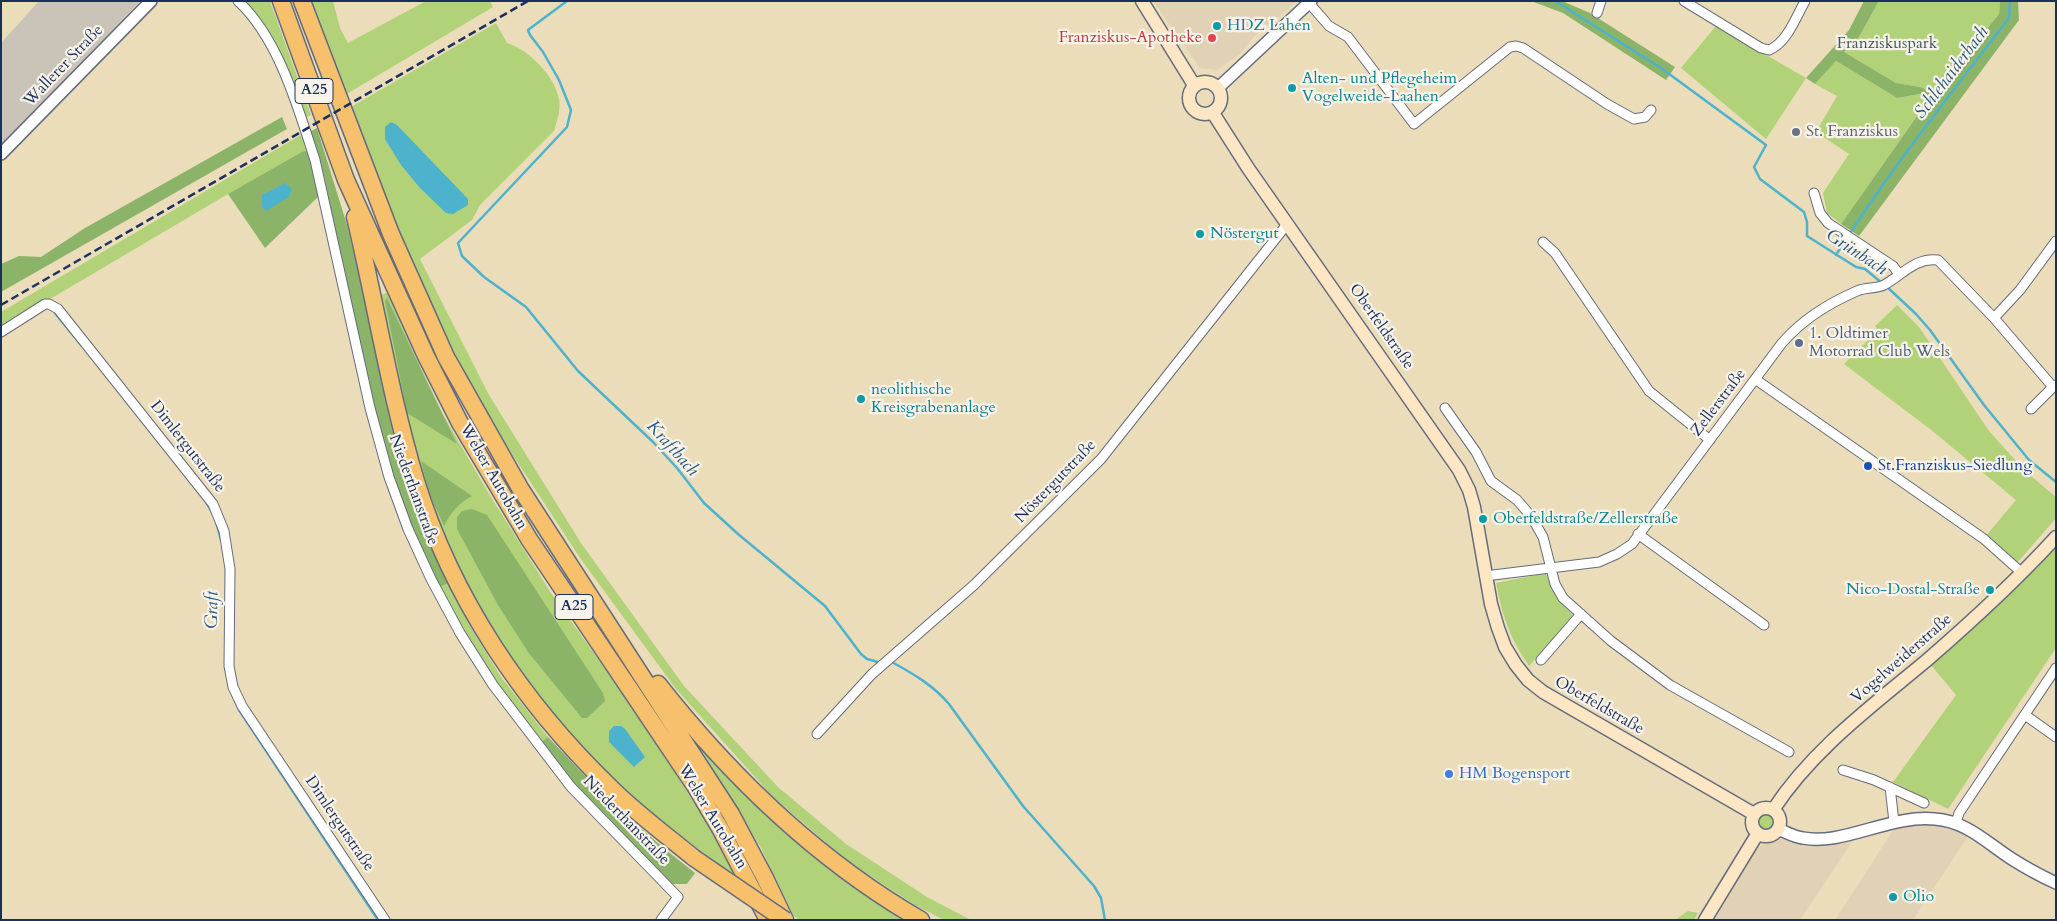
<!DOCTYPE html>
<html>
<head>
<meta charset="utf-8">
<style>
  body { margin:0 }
  #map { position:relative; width:2057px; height:921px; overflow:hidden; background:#ecddba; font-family:Cardo,serif }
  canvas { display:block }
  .frame { position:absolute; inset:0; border:2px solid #1b2f5e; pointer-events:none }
</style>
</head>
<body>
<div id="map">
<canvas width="2057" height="921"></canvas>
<div class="frame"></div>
</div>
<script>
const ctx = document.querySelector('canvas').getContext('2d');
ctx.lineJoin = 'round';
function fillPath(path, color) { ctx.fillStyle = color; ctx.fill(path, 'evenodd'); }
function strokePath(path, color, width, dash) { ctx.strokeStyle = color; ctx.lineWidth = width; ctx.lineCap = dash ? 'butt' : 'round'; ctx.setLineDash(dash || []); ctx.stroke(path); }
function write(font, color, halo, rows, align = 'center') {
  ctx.font = font + ' Cardo,serif'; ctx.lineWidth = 4.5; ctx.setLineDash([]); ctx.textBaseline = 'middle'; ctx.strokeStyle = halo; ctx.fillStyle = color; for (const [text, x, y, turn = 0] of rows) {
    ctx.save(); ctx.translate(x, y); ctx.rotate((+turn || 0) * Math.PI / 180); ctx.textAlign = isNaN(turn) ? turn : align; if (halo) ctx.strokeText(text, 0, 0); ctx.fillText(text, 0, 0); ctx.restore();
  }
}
const built = new Path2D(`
  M1153 1H1296L1278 18 1261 28 1240 54 1217 70 1200 68Z
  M1920 823 1944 824 1969 835 1913 920H1835L1895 827Z
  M1856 836 1800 920H1712L1755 851 1768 839 1780 837 1805 844H1821Z`);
const industrial = new Path2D(`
  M39 1H140L1 149V43Z`);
const green = new Path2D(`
  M243 1H270L311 115 305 118C289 76 275 33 243 1Z
  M311 1H333L340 28 348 43 426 1H490L493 7 345 95Z
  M1879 1H2000L1999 14 1934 93 1920 87 1896 83 1844 52 1859 37Z
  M496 23 507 43C529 50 554 75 559 99 561 110 557 121 554 131L480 205 472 220 420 259 489 395 581 543 684 686 778 787 846 844 927 897 971 920H944L915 905 847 861 771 795 676 689 580 558 499 434 460 364 410 262 351 107Z
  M1716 26 1806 78 1766 139 1681 68Z
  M1836 61 1897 98 1921 94 1929 99 1841 224 1827 213 1823 193 1849 154 1816 132 1837 96 1815 84Z
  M304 133 310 150 228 194 1 328V312Z
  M387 293 435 401 489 494 551 593 643 722 706 822 736 878C708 858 677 839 651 815 550 726 474 621 427 494 422 481 419 467 415 454 401 402 391 349 380 295Z
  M1897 305 1919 327 1989 431 2024 470 2056 497V518L2011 570 1980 543 2016 500 1930 429 1844 364 1878 330 1875 326Z
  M2056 542V648L1948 809 1893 782 1956 695 1930 664Z
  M1546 573C1552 592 1561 603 1575 617L1529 666C1509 636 1503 618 1496 583Z
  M448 583 471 628 501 677 548 737 541 742 484 667 438 588Z
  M702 745 910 920H799L794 916 761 848 699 746Z
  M1758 821a8 8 0 1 1 16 0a8 8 0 1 1-16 0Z
  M1688 911 1698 913 1694 920H1675Z`);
const forest = new Path2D(`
  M1531 1H1562L1590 13 1675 67 1666 80 1563 13Z
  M1864 1H1879L1859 37 1844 52 1896 83 1920 87 1934 93 1999 14 2000 1H2018L2019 20 1859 236 1841 224 1929 99 1920 94 1897 98 1836 61 1815 84 1806 78 1849 30Z
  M282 117 287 129 1 292V264L19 256 41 257 85 228Z
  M317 128 347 225 369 318 390 420 415 506 448 583 438 588 404 514 375 415 352 317 324 175 309 132Z
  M310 150 319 196 265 248 228 194 302 152Z
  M387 298 457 444 407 413 385 301Z
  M421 461 472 496C458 504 451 512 444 526L429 493Z
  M472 509 487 515 603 693 605 701 587 718H582L528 652 498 605 457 529V517L462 511Z
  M548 737 607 799 666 850 695 873 687 884H672L571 781 541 742Z`);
const water = new Path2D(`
  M391 122 397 125 468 199V205L453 214 446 213 420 188 401 165 385 139V127Z
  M285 183 292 189 289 197 266 211 262 206V195Z
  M614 726H621L625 729 645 757 634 767 609 742V731Z`);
const stream = new Path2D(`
  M567 1 528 30 530 35 543 52 559 80 571 110 567 127 458 243 462 256 484 277 526 307 578 371 653 442 677 468 704 503 738 534 825 606 861 654 867 659 878 662
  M1555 1 1661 68 1766 145 1754 167 1760 179 1804 212 1807 222V236L1856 267 1865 269 1882 283
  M1836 255C1888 172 1950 95 2009 18L2010 1
  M1886 286 1916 314 1930 330 1984 405 2029 460 2056 482
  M55 313 81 345
  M206 502 212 512
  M216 522 221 540
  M890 661C912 673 933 685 949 704L1023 806 1094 886 1101 898 1105 920
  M231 692 239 710 378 920`);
const minor = new Path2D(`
  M238 1C279 39 298 108 315 160L370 408 389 477 408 529 431 579 460 633 493 685 571 787 678 897 661 920
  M1684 1 1761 48 1769 50C1787 43 1796 17 1805 1
  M1309 3 1329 26 1348 37 1414 124 1510 47 1516 46 1523 48 1607 104 1634 119 1645 117 1651 110
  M1597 13 1601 1
  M1814 193 1820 213 1828 223 1893 266 1899 274
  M1543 242 1555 253 1649 391 1710 440
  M1994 318 2053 387 2056 385
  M1 332 45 304H49L58 309 213 504 224 531 230 569 229 666 233 687 242 706 385 920
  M1755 379 1984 539 2022 573
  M1445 408 1476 452 1491 481 1517 500 1531 516 1543 537 1555 584 1563 598 1611 641 1670 685 1789 752
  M2031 409 2053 387
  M1638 534 1764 625
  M1485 576 1599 562 1617 554 1632 544 1782 343C1802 320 1829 303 1857 291 1866 287 1876 289 1884 285 1902 275 1916 257 1938 260L1994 318 2020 290 2056 241
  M1541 660 1581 614
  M2025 715 2056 737
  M817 734 872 674 974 585 1101 459 1288 223
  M1843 770 1874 780 1924 803
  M1890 787 1894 822
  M1956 823 1959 813 2056 668`);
const tertiary = new Path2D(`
  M1218 88 1311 1
  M1 154 151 1
  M1778 829C1786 832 1794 837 1803 838 1842 846 1892 814 1935 819 1966 821 1987 843 2012 859 2026 868 2041 876 2056 883`);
const secondary = new Path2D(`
  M1142 1 1194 85
  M1189 98a16 16 0 1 1 32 0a16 16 0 1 1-32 0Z
  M1213 113 1248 168 1459 470 1469 490 1474 507 1491 604 1498 628 1505 647 1516 665 1528 680 1543 692 1754 814
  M1752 822a14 14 0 1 1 28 0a14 14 0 1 1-28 0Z
  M1773 810C1812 750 1872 706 1926 661 1971 622 2016 581 2056 537
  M1705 920 1758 833`);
const motorway = new Path2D(`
  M281 1 346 180 426 356 460 423 529 539 695 786 721 830 768 920
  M302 1 391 234 446 357 520 488 731 814 765 878 785 920
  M355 217C376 305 390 395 416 481 452 598 523 703 610 787 636 813 666 835 694 858
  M658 684C732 778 817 860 921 920`);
const rail = new Path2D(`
  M1 305 528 1`);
const motorwayBridge = new Path2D(`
  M694 858 785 920`);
const markers = [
  [1217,26,5,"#0f9aa8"],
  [1212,38,5,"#e0444e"],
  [1292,88,5,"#0f9aa8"],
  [1796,132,5,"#6b7280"],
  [1200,234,5,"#0f9aa8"],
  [1799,343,5,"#5c6f8a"],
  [861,399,5,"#0f9aa8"],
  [1868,466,5,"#1a4fb4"],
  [1483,519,5,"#0f9aa8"],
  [1990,590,5,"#0f9aa8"],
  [1449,774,5,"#3f7fe0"],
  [1893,897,5,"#0f9aa8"]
];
const shields = [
  [314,91,38],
  [574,607,38]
];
const shieldNames = [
  ["A25",314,91],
  ["A25",574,607]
];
const cultureNames = [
  ["HDZ Lahen",1227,26],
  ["Alten- und Pflegeheim",1302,79],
  ["Vogelweide-Laahen",1302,97],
  ["Nöstergut",1210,234],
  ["neolithische",871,390],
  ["Kreisgrabenanlage",871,408],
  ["Oberfeldstraße/Zellerstraße",1493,519],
  ["Nico-Dostal-Straße",1980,590,"right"],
  ["Olio",1903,897]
];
const healthNames = [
  ["Franziskus-Apotheke",1202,38]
];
const parkNames = [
  ["Franziskuspark",1887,44]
];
const streetNames = [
  ["Wallerer Straße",64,66,-46],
  ["Oberfeldstraße",1381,327,55],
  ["Zellerstraße",1719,403,-53],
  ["Dimlergutstraße",187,447,52],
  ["Welser Autobahn",493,477,60],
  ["Nöstergutstraße",1056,482,-46],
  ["Niederthanstraße",413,490,70],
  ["Vogelweiderstraße",1902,659,-41],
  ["Oberfeldstraße",1599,706,30],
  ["Welser Autobahn",712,817,59],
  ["Niederthanstraße",626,821,46],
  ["Dimlergutstraße",339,824,56]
];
const worshipNames = [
  ["St. Franziskus",1806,132]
];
const serviceNames = [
  ["1. Oldtimer",1809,334],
  ["Motorrad Club Wels",1809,352]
];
const transitNames = [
  ["St.Franziskus-Siedlung",1878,466]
];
const shopNames = [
  ["HM Bogensport",1459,774]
];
const waterNames = [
  ["Schlehaiderbach",1952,73,-53],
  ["Grünbach",1856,253,33],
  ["Kraftbach",672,449,48],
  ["Graft",213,610,-89]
];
fillPath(built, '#e1d2b6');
fillPath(industrial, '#c9c3b8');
fillPath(green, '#b1d279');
fillPath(forest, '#8cb469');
fillPath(water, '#4db2cc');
strokePath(stream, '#4db2cc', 2.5);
strokePath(minor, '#646c7e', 11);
strokePath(tertiary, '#646c7e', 14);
strokePath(secondary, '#646c7e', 15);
strokePath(motorway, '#646c7e', 19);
strokePath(minor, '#fff', 9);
strokePath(tertiary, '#fff', 11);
strokePath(secondary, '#fce6c4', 12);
strokePath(motorway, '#f7c06c', 16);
strokePath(rail, '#1b2f5e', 2.5, [8, 4]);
strokePath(motorwayBridge, '#646c7e', 19, []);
strokePath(motorwayBridge, '#f7c06c', 16);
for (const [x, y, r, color] of markers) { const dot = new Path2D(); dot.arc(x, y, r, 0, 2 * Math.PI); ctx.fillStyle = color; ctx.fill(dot); strokePath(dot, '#f7f3e8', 2); }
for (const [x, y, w] of shields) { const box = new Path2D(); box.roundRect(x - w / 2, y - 12.5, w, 25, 4); ctx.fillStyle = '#f7f3e8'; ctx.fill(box); strokePath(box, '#1b2f5e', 1); }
write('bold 15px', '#1b2f5e', null, shieldNames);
write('16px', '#0d838f', '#f7f3e8', cultureNames, 'left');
write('16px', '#be3a42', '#f7f3e8', healthNames, 'right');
write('16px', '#405865', '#f7f3e8', parkNames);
write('16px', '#1b2f5e', '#f7f3e8', streetNames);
write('16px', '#5b616d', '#f7f3e8', worshipNames, 'left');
write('16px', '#4e5e75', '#f7f3e8', serviceNames, 'left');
write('16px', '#164399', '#f7f3e8', transitNames, 'left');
write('16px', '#366cbe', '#f7f3e8', shopNames, 'left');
write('italic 18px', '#2a567f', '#f7f3e8', waterNames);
</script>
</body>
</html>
